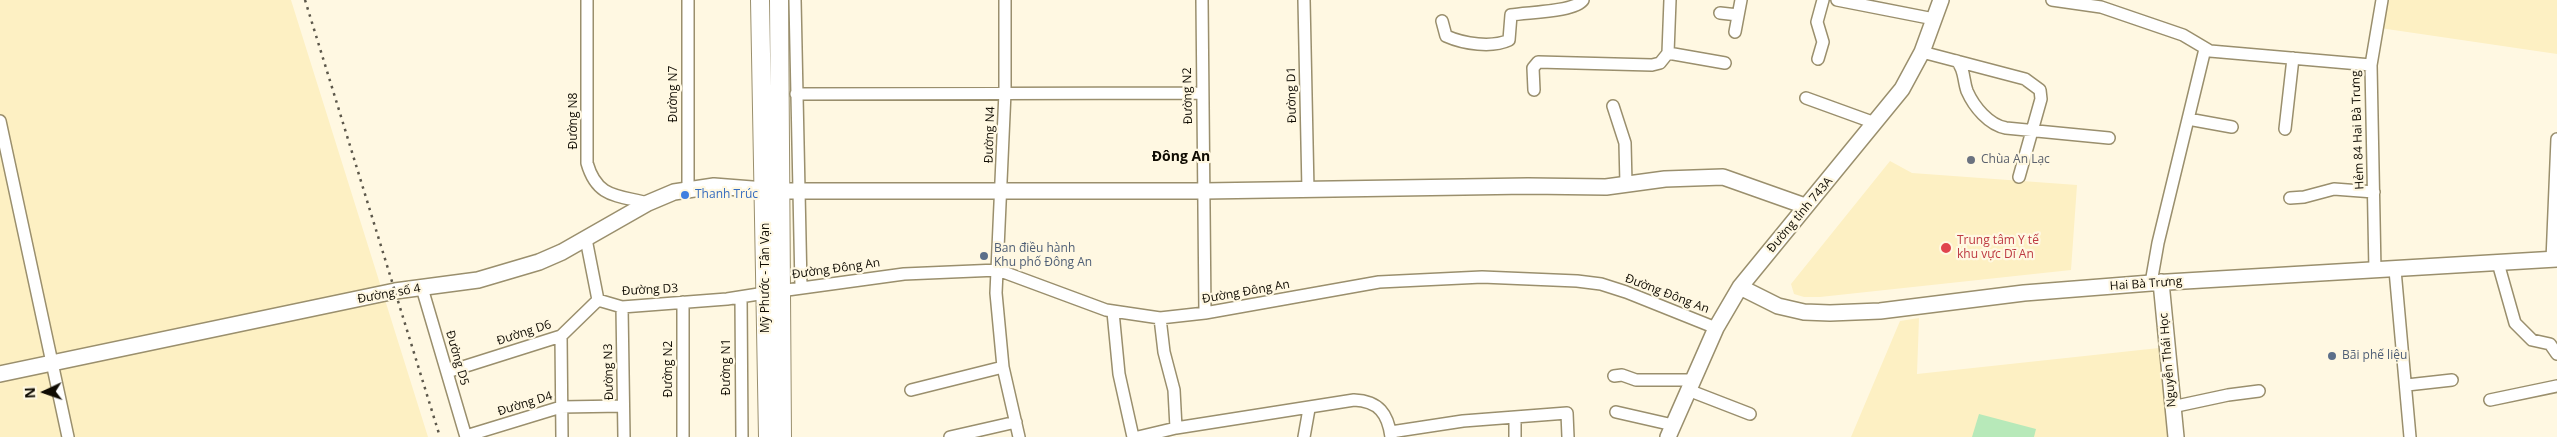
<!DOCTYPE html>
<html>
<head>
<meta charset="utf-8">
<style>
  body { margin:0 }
  #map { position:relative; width:2557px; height:437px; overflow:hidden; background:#fff8e2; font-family:"Open Sans",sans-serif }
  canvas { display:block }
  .north { position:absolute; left:20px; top:367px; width:50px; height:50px; -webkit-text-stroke:4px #fff8e2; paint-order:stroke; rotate:267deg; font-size:14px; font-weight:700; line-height:20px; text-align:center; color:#0f0b02 }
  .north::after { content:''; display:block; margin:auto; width:18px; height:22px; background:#0f0b02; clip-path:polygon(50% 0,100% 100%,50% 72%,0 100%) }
</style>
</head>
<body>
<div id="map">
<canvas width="2557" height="437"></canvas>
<div class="north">N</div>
</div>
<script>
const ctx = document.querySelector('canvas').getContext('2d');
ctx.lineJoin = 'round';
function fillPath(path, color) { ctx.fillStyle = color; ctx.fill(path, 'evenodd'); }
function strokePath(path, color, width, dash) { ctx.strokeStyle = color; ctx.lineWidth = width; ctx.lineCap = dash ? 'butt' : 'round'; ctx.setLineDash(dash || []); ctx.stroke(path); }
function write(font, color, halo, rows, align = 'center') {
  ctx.font = font + ' "Open Sans",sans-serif'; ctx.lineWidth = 4.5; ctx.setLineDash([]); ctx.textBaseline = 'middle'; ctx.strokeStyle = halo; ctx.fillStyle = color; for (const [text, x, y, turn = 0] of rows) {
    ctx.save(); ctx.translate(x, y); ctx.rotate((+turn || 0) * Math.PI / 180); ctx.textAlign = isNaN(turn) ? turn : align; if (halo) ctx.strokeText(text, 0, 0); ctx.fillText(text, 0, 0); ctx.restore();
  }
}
const built = new Path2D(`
  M0 0H291L428 437H0Z
  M2383 0H2557V54L2380 28Z
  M1890 161 1912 173 2077 185 2071 270 1820 297H1804L1794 294 1791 284Z
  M1919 318 1917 374 2159 348 2168 437H1851L1900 321Z`);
const green = new Path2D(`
  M1979 414 2036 429 2034 437H1972Z`);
const street = new Path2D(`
  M587 0V163C597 198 617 195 648 203
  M688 0V189
  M795 0 801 286
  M1005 0V92L996 293 1003 367 1019 437
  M1202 0 1205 313
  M1304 0 1308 190
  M1837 0 1934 19
  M2052 0 2101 7 2183 35 2210 51 2371 65
  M1720 13 1738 15
  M1442 21 1446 36C1464 44 1492 48 1509 40L1511 15C1527 12 1575 12 1583 0
  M1735 32 1741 0
  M1922 52 2025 79 2040 90 2041 99 2019 177
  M1668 53 1725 63
  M1818 59 1823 42 1817 22 1823 0
  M1957 61C1965 70 1963 80 1967 91 1974 107 1989 125 2006 128L2109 138
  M1534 90 1533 68 1538 62 1652 65 1660 63 1668 53 1670 0
  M796 94 1202 93
  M1806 98 1875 123
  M1613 106 1625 143 1626 184
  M2188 119 2232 127
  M0 121 68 437
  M2285 129 2293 58
  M2290 198 2304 197 2334 189 2374 192
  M586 239 598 300 622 307 727 299 765 293
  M2552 260 2557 139
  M2498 263 2515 323 2532 340 2550 344 2557 354
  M2395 270 2410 437
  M2375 271 2371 65 2382 0
  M2151 283 2158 243 2205 49
  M422 288 466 437
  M780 291 904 274 998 270 1106 310 1160 318 1205 313 1379 282 1482 277 1577 281 1601 284 1626 292 1716 328
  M741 297 742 437
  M683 302V437
  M622 307 624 437
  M1113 312 1119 374 1133 437
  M1160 318 1164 352 1174 390 1176 428
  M561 336 562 437
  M447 372 561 336 598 300
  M1614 376 1622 375 1636 380H1692
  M2407 385 2452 380
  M911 390 1003 367
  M1688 390 1750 414
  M2490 400 2557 386
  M2172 407 2228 395 2259 391
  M1616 412 1673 425
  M1391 432 1463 421 1567 413 1568 437
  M466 436 561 407 623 406
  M950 437 1016 422
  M1138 437 1176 428 1354 400C1379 401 1388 414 1391 437
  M1304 437 1309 409
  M1515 437V417`);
const secondary = new Path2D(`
  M781 191H1204L1528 186 1606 187 1665 179 1723 177 1805 206
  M2161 282 2176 437
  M1740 287 1778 306 1804 312 1830 313 1880 311 2024 293 2151 283 2557 259
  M0 374 395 291 478 280 539 262 562 252 648 203 674 192 714 186 765 190
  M1668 437 1716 328 1740 287 1902 89 1922 52 1941 0`);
const primary = new Path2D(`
  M760 0 768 437
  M779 0 782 437`);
const rail = new Path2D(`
  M305 0 440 437`);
const markers = [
  [1971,160,5,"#6b7280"],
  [685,195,5,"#3f7fe0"],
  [1946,248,6,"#e0444e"],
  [984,256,5,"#5c6f8a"],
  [2332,356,5,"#5c6f8a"]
];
const streetNames = [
  ["Đường N7",674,94,-90],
  ["Đường D1",1292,95,-91],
  ["Đường N2",1188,96,-91],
  ["Đường N8",574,121,-90],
  ["Hẻm 84 Hai Bà Trưng",2358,130,-92],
  ["Đường N4",990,135,-88],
  ["Đường tỉnh 743A",1800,215,-50],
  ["Đường Đông An",836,269,-8],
  ["Mỹ Phước - Tân Vạn",766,278,-90],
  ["Hai Bà Trưng",2146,284,-4],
  ["Đường D3",650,290,-3],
  ["Đường Đông An",1246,292,-10],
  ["Đường số 4",389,294,-10],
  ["Đường Đông An",1667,294,21],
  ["Đường D6",524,333,-18],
  ["Đường D5",457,358,74],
  ["Nguyễn Thái Học",2168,360,-95],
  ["Đường N1",727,367,-90],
  ["Đường N2",669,369,-90],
  ["Đường N3",609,372,-91],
  ["Đường D4",525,404,-17]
];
const worshipNames = [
  ["Chùa An Lạc",1981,160]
];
const shopNames = [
  ["Thanh Trúc",695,195]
];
const healthNames = [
  ["Trung tâm Y tế",1957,241],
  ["khu vực Dĩ An",1957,255]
];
const serviceNames = [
  ["Ban điều hành",994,249],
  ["Khu phố Đông An",994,263],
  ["Bãi phế liệu",2342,356]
];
const neighbourhoodNames = [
  ["Đông An",1181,157]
];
fillPath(built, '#fdf0c3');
fillPath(green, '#b7e9b9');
strokePath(street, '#9a8f6d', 14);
strokePath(secondary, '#9a8f6d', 18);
strokePath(primary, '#9a8f6d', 20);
strokePath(street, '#fff', 11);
strokePath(secondary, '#fff', 15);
strokePath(primary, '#fff', 18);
strokePath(rail, '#5c574a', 2.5, [2.5, 5]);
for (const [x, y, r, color] of markers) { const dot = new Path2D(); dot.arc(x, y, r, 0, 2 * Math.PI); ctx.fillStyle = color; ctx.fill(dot); strokePath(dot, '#fff8e2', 2); }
write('12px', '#0f0b02', '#fff8e2', streetNames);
write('12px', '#5b616d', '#fff8e2', worshipNames, 'left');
write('12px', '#366cbe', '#fff8e2', shopNames, 'left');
write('12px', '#be3a42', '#fff8e2', healthNames, 'left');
write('12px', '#4e5e75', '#fff8e2', serviceNames, 'left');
write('bold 14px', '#0f0b02', '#fff8e2', neighbourhoodNames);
</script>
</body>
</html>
